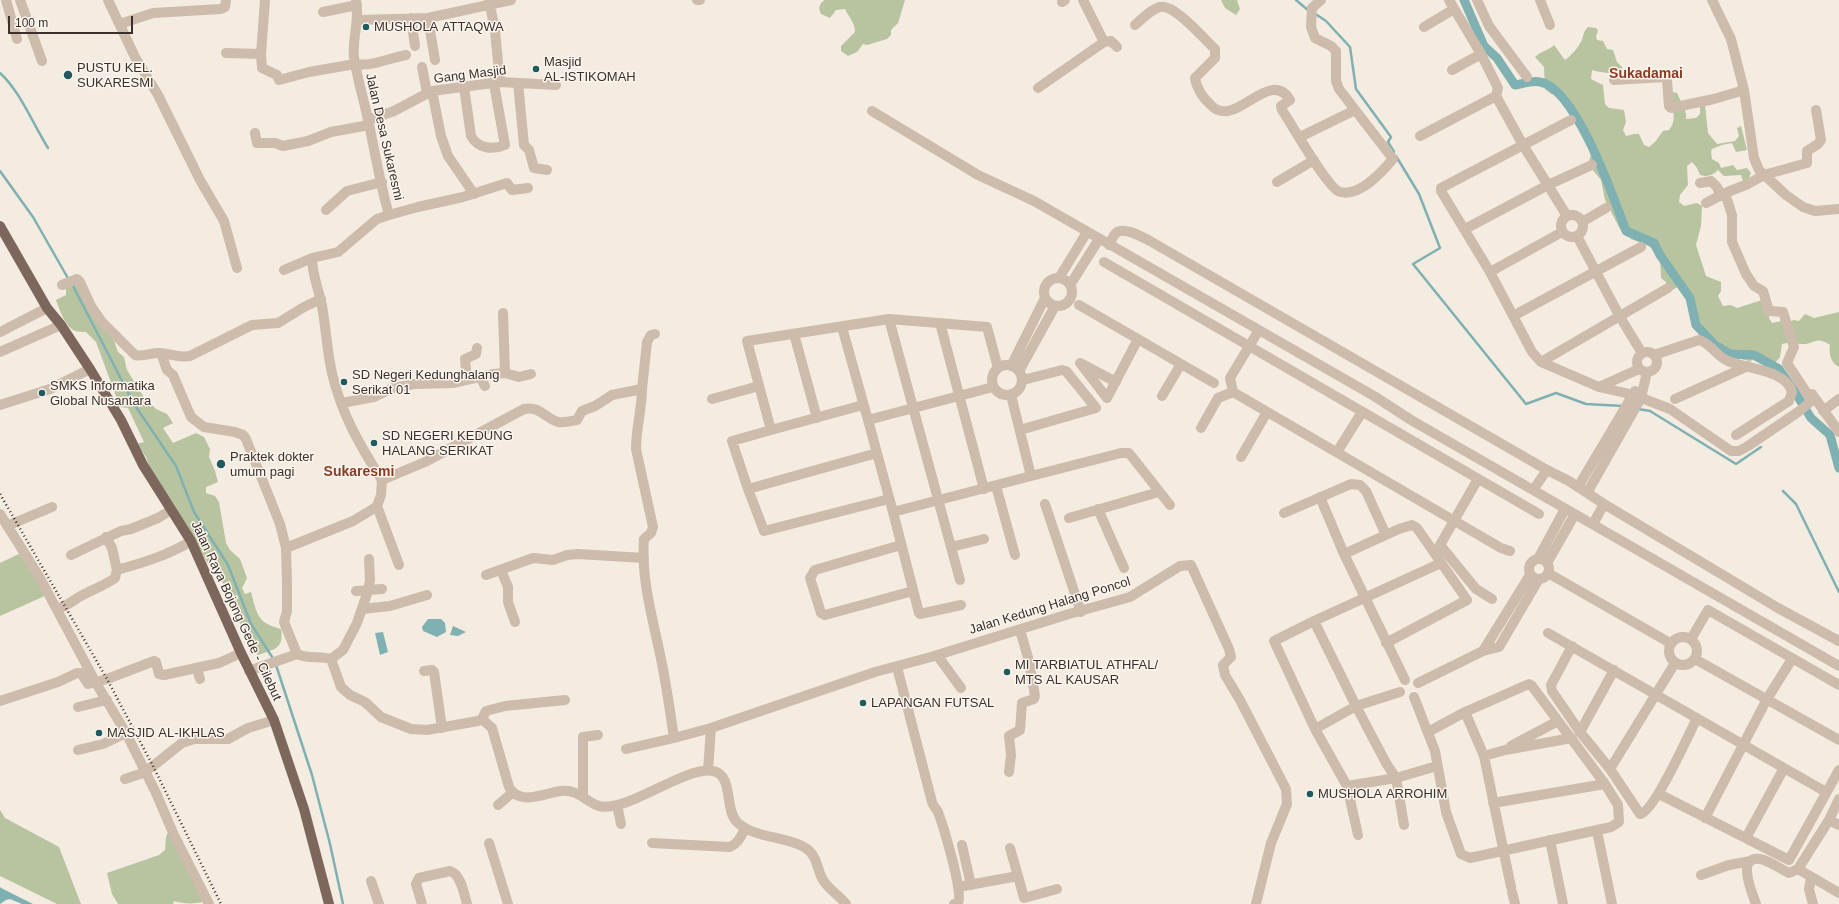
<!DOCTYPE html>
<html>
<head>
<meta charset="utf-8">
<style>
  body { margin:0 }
  #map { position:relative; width:1839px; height:904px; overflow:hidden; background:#f4ebe1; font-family:Arial,sans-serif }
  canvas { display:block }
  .scale { position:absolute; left:8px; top:16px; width:125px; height:18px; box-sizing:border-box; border:2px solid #3b302b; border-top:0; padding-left:5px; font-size:12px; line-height:14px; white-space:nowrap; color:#3b302b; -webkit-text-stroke:3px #fbf5ee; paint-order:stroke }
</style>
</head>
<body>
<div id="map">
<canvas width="1839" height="904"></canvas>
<div class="scale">100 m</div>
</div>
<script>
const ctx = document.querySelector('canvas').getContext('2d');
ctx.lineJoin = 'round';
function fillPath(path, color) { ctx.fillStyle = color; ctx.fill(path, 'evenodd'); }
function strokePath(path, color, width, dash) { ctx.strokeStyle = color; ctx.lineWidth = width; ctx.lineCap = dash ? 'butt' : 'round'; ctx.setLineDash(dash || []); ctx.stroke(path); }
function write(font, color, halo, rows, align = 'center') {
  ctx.font = font + ' Arial,sans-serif'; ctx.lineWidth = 3; ctx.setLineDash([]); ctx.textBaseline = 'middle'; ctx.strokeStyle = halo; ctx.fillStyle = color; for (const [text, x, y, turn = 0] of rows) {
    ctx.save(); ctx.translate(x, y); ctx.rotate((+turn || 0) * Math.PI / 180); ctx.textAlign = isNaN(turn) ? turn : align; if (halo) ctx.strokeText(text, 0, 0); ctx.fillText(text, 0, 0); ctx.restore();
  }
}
const green = new Path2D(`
  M825 0H905L898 23 891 30V35L887 39 867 45 863 44 857 52 848 56 841 51V46L855 32C855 23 849 17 845 9L836 10 830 18 821 14C818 9 819 3 825 0Z
  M1221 0H1237L1240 9 1236 15 1225 8Z
  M1588 27 1596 28 1598 30 1596 37 1597 40 1603 41 1607 49 1613 50 1617 62 1622 67 1623 72 1617 75C1609 72 1601 73 1592 70L1591 79 1603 85 1605 104 1609 108 1624 110 1626 122 1623 130 1626 136 1634 134H1639L1644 145 1649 147 1655 142 1663 131 1669 130C1678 119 1672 108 1669 95L1673 92 1677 93C1681 103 1687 109 1686 119L1696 118 1700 114V106L1705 105 1708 133 1717 144 1735 141 1739 136 1737 128 1741 126 1747 150 1736 152 1732 143 1722 145 1712 149 1711 152 1712 159 1719 163 1721 168 1733 165 1737 170 1747 168 1751 173 1748 180 1743 181 1741 175 1724 176 1718 170C1712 176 1708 177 1700 175L1697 168 1692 162 1687 166 1688 185 1680 195 1679 202 1684 206 1697 203 1702 206 1701 226 1696 245 1706 276 1721 282V291L1718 296 1723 306 1731 305 1737 308 1762 300 1769 311V318L1772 323 1782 321 1787 324 1793 320 1799 321 1805 314 1814 318 1839 312V367C1830 362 1829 354 1830 345 1815 335 1814 345 1802 344 1794 344 1789 342 1782 344L1780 357 1775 363 1768 362 1762 357 1750 361 1736 358 1716 346 1704 337 1692 319 1694 305 1686 289 1679 286 1666 294V282L1661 278 1660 255 1647 245 1631 239 1620 229 1605 200 1601 180 1592 169 1589 161 1591 154 1582 126 1579 121 1571 117 1565 96 1551 94 1545 89 1544 67 1535 57C1541 51 1549 50 1554 45L1565 60C1572 55 1577 49 1581 42 1584 36 1583 31 1588 27Z
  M73 284 81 288 114 341 118 352 124 357 127 370 143 396 156 409 167 414 173 423 163 428 173 443 196 433 204 437 210 449 209 457 215 471 218 482 206 487V493L215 496 219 502 226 543 230 550 240 559 247 578 242 588 245 594 251 592C257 614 257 623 281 629 284 649 275 649 258 655L248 646 228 590 207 562 194 539 190 530 150 469 146 457 137 444 144 442 128 408 120 407 96 342 86 332C82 332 77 332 73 330 65 325 59 309 56 300L66 295V288Z
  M19 554 47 595 0 616V563Z
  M0 810 5 818 59 847 81 904H57L0 876Z
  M169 830 203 902C194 904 183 904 174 901L173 904H118L112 894 107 873 159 855 165 850 166 837Z`);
const water = new Path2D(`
  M428 619H441L445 623 446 632 437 637 423 631 422 627Z
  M453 626 466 632 458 636 450 635Z
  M383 632 388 652 380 655 375 633Z
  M0 887 3 889 33 904H22L10 899 6 900 0 904Z`);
const stream = new Path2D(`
  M1296 0 1309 11
  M1314 13 1326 21 1350 47 1356 89 1391 137 1388 142 1394 152
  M0 73C20 91 33 124 48 148
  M1396 156 1419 194 1440 248 1413 264 1526 404 1556 393 1586 404 1623 406
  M0 171 33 217 69 280
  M72 284 134 404 176 466 194 512 228 565 251 624 274 660
  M1638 409 1650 411 1736 464 1761 447
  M1783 491 1796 504 1839 592
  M276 665 312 775 330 844 343 904`);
const canal = new Path2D(`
  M1464 0 1484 46 1497 58 1515 85C1522 84 1533 80 1540 82 1576 88 1614 199 1626 231L1654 243 1660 255 1690 298 1696 325 1715 345 1730 354 1754 355 1779 369 1795 392 1811 418 1830 435 1839 468`);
const minor = new Path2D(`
  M6 0 17 39
  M20 0 42 61
  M108 0 135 57 158 95 200 180 224 221 237 268
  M265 0 261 54 262 68 277 75 279 80 309 72 355 64C371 67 390 58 406 55
  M356 0C360 20 352 38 354 57 357 79 364 99 368 120 375 151 380 184 389 215L377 219 338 252 312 258C312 275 319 290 322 306 326 328 327 351 332 373 341 413 360 446 382 480
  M489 0 495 31 500 82
  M697 0H700
  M1083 0 1104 42
  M1477 0 1489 26 1527 77
  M1540 0 1550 25
  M1712 0 1731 39 1744 90 1754 158 1759 170 1786 195 1803 207 1815 211 1839 209
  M1062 2 1065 0
  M323 12 357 5
  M411 18 415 46
  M428 18 435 60
  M358 20 428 18 511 0
  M120 24 153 13 221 9 225 7 226 0
  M1135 25C1142 19 1151 9 1160 7 1174 3 1204 39 1215 49V58L1195 78C1196 86 1202 97 1208 102 1211 105 1214 109 1218 110 1240 120 1272 69 1290 100L1281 106 1282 110C1291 123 1328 189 1340 192 1360 197 1382 172 1393 159L1339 89 1336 81V51L1331 46 1315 38 1311 27 1312 8 1321 0
  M1424 27 1454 9
  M226 53 261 54
  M422 67 427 93
  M1452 70 1481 54
  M1614 80 1665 77 1667 80 1669 106 1671 108 1714 99 1744 90
  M518 83 524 145 529 150 534 168 547 170
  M464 87 471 136C478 149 493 150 505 145L494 84
  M1038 88 1104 42 1111 41 1117 47
  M432 91 441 136 448 156 474 194
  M1496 96 1523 145 1567 216
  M872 111 978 175 1034 201 1374 396 1411 420 1533 490
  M369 120 394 111 432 91 500 82 556 85
  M1571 120 1441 188V191L1490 272 1532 352 1541 362 1599 387 1634 395 1670 409 1731 451H1739L1748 446 1798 412 1815 398
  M255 133 257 143H275L283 146 308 141 331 132 369 125
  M1420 136 1496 96 1498 88 1481 54 1449 0
  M1300 137 1355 110
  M1277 182 1314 160
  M1700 183 1711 181 1717 187 1721 196
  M1725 193 1732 215V242L1746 274 1754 286 1763 291 1769 311 1783 312 1794 347 1787 363 1812 401
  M1706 203 1725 193 1748 184 1764 175 1807 163V151L1818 144 1821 140 1816 110
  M326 210 347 191 382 182
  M389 215 418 207 463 197 507 183 512 190 528 188
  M1561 226a11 11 0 1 1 22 0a11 11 0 1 1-22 0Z
  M1582 222 1606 208
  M1465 229 1548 185 1592 165
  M1577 236 1620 317 1642 353
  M1109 245C1111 241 1113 236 1116 233 1124 226 1142 237 1150 241L1547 470
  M1104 262 1539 514
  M284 270 312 258
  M1490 272 1562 232
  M1059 278 1087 232
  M1044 292a14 14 0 1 1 28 0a14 14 0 1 1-28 0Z
  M62 285 77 279 80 282 91 306 102 322 135 355C144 357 153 352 161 353 173 354 176 358 190 356L252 325 278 323 304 307 321 299
  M1070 285 1099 239
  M1079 305 1214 383
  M503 313 505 373
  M1513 316 1641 247
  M889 319 960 580
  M940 323 984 489
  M842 327 868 420
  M0 332 47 308
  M794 334 817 418
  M1637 362a10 10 0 1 1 20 0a10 10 0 1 1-20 0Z
  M0 352 61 325
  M161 353 167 370 173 375 191 417 204 427 235 432 243 435 246 439 280 524 286 548 287 585V611L284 622 297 654
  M1654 355 1699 340C1710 343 1716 355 1726 360 1744 369 1786 369 1792 392L1789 401 1736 435
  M1541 362 1668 288
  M992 380a15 15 0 1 1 30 0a15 15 0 1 1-30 0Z
  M1011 366 1045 298
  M1019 371 1055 306
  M480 377 485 386
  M467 380 465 359 476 354 477 348
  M1116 382 1080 363 1107 398 1138 339
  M993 387 868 420 893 512 1031 476 1011 395
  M1599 387 1639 369
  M642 389 647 342 651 335 655 334
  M1233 392 1501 548 1510 551
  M1812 394 1839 432
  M1162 396 1181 364
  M712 399 759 386
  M1675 399 1748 366
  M342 403 374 397 393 388 414 384 454 383 493 374 505 373 519 377 531 374
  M0 405 50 389 90 369
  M863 405 771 430 747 341 889 319 987 327 998 368
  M1823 411 1839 399
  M1201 428 1218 398 1233 392 1230 378 1259 330
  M771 430 732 441 748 489 877 453
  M1020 430 1096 408 1066 371 1062 370 1023 380
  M1337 452 1362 412
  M1241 457 1267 412
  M1031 476 1121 453H1129L1170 505
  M1478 479 1440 545 1476 589 1492 599
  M382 480 425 462 524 409C541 406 544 418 558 422 564 423 572 421 577 420L582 411 595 406 612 395 642 389C642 409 636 428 636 449L653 527 651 533 644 539C641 578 652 616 660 654 666 682 670 710 674 738L711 728
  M996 486 1015 555
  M1578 487 1635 391
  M748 489 764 531 889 499
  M1587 493 1641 398 1647 372
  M1320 497 1344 554 1405 680
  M1045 504 1081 612
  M1604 504 1778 608 1839 641
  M377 506 399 565
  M1098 509 1124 568
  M893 512 919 613 920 614 961 605
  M1284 513 1351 484 1360 485 1366 491 1386 535
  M0 514 40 578 96 683 126 733 156 793 174 835 209 904
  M1069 518 1159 492
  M1593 524 1604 504 1569 481 1547 470 1533 490 1839 666
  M7 526 52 507
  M106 537 112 548 117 570
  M901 545 815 570 810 578 821 613 825 615 913 591
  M951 547 984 539
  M286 548 353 521 373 509 377 506 381 495 382 480
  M1344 554 1399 529 1412 525 1417 528 1467 600 1386 643
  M71 555 121 531 131 529 158 518 171 510
  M1529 569a10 10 0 1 1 20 0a10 10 0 1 1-20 0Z
  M1538 559 1565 509
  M1547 563 1575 514
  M501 570 508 587V602L515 622
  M1548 573 1670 643
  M486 575 533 558 553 560 567 555 578 554 644 558
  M356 591 382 589
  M57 609C65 607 71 602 79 597 91 590 104 586 115 578L117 570C142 563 169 555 191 541
  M362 609 390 606 427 595
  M1314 621 1274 641 1315 729 1347 786 1358 835
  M1548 633 1826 792
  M1669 651a14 14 0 1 1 28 0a14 14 0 1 1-28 0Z
  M1691 639 1708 610 1839 685
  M1572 646 1551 685 1552 691 1580 732 1610 769 1640 814C1654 812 1689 734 1697 718
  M1483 651 1530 575
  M937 655 961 688
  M331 659 341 687 350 695 365 702 381 717 411 729 427 730 478 721 482 719 492 728 509 787C520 806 542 794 560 791 579 789 584 801 599 806 604 808 612 806 617 805 640 801 691 766 713 771 734 775 724 810 737 822 753 838 785 836 804 847 818 855 816 868 823 880 829 890 839 895 846 904
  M1695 659 1839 740
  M897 667 932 802C933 806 936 808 938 812 943 825 964 894 958 903L954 904
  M197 669 200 679
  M249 671 297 654C307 659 319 656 331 659L343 650 357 623 368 591 370 580 369 559
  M424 671 432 670 434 672 442 728
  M1418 683 1483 651 1499 647 1539 579
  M1414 697 1435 751 1446 812 1461 854 1470 858 1611 827 1619 822 1618 805 1605 784 1532 686 1529 684 1465 712 1428 732
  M0 701 58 682 77 673H81L88 684 107 679 154 661 156 662 159 674 164 675 219 663 241 653
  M78 707 107 700
  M1465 712 1484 756 1511 887
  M482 719 486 711 505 706 565 700
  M1315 729 1356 706 1400 692
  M1580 732 1614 670
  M1511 746 1558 721
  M626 749 674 738
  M78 750 103 744 126 733
  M1484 756 1505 750 1572 738
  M1610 769 1675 663
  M708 770 711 728 875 672 931 657 1069 614 1130 597 1180 566 1191 565 1229 649 1231 657 1223 665 1225 675 1240 700 1286 789 1287 804 1271 843 1256 904
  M1009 772 1011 755 1009 736 1020 730 1022 703 1034 699 1035 696 1029 661 1020 630
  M125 779 140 774 153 766 182 743 194 739H228L248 728 274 720
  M1347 786 1396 778 1437 766
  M1659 794 1789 860 1839 770
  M583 796V737L598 735
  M1493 803 1605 784
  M498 805 512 793
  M617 805 621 824
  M1705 818 1767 699 1792 659
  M1829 820 1839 825
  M1404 825 1396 778 1386 763 1356 706 1314 621 1441 563
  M1597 831 1612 904
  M1746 838 1784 768
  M1550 840 1563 904
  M489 843 508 904
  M652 843 730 847C737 844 742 836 745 828
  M962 845 971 885
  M1010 848 1018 876
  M1798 869 1839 893
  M1701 875 1729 865 1751 861
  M1811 878 1809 889 1813 904
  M371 881 379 904
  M958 887 1018 876 1024 898 1057 889
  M1512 892 1515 904
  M422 904 416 884 419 878 450 871C461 874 464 894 467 904
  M1756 904C1752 893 1734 851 1764 860 1772 863 1781 869 1789 873L1798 869 1829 820 1839 799`);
const major = new Path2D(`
  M0 226 47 308 61 325 90 369 121 420 143 465 191 541 241 653 274 720 304 809 329 904`);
const rail = new Path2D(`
  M0 494 107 679 153 766 221 904`);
const markers = [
  [366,27,4,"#1f5a5e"],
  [536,69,4,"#1f5a5e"],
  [68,75,5,"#1f5a5e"],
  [344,382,4,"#1f5a5e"],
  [42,393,4,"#1f5a5e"],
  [374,443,4,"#1f5a5e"],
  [221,464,5,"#1f5a5e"],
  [1007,672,4,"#1f5a5e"],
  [863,703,4,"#1f5a5e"],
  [99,733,4,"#1f5a5e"],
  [1310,794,4,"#1f5a5e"]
];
const poiNames = [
  ["MUSHOLA ATTAQWA",374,27],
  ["Masjid",544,62],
  ["AL-ISTIKOMAH",544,77],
  ["PUSTU KEL.",77,68],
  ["SUKARESMI",77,83],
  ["SD Negeri Kedunghalang",352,375],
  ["Serikat 01",352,390],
  ["SMKS Informatika",50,386],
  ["Global Nusantara",50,401],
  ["SD NEGERI KEDUNG",382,436],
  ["HALANG SERIKAT",382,451],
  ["Praktek dokter",230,457],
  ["umum pagi",230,472],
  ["MI TARBIATUL ATHFAL/",1015,665],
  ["MTS AL KAUSAR",1015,680],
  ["LAPANGAN FUTSAL",871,703],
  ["MASJID AL-IKHLAS",107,733],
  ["MUSHOLA ARROHIM",1318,794]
];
const streetNames = [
  ["Gang Masjid",470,75,-7],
  ["Jalan Desa Sukaresmi",384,137,77],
  ["Jalan Kedung Halang Poncol",1050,606,-17],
  ["Jalan Raya Bojong Gede - Cilebut",236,611,65]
];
const neighbourhoodNames = [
  ["Sukadamai",1646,74],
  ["Sukaresmi",359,472]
];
fillPath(green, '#b8c4a0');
fillPath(water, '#7fb0b2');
strokePath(stream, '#7fb0b2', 2.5);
strokePath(canal, '#7fb0b2', 9);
strokePath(minor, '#cdbbac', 10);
strokePath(major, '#7d675c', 10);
strokePath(rail, '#3b302b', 2.5, [1, 3]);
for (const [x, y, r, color] of markers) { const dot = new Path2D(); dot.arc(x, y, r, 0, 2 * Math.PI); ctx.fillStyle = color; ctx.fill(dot); strokePath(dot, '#fbf5ee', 1.5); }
write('13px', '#3b302b', '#fbf5ee', poiNames, 'left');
write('13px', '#3b302b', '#fbf5ee', streetNames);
write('bold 14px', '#8c3b22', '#fbf5ee', neighbourhoodNames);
</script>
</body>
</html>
